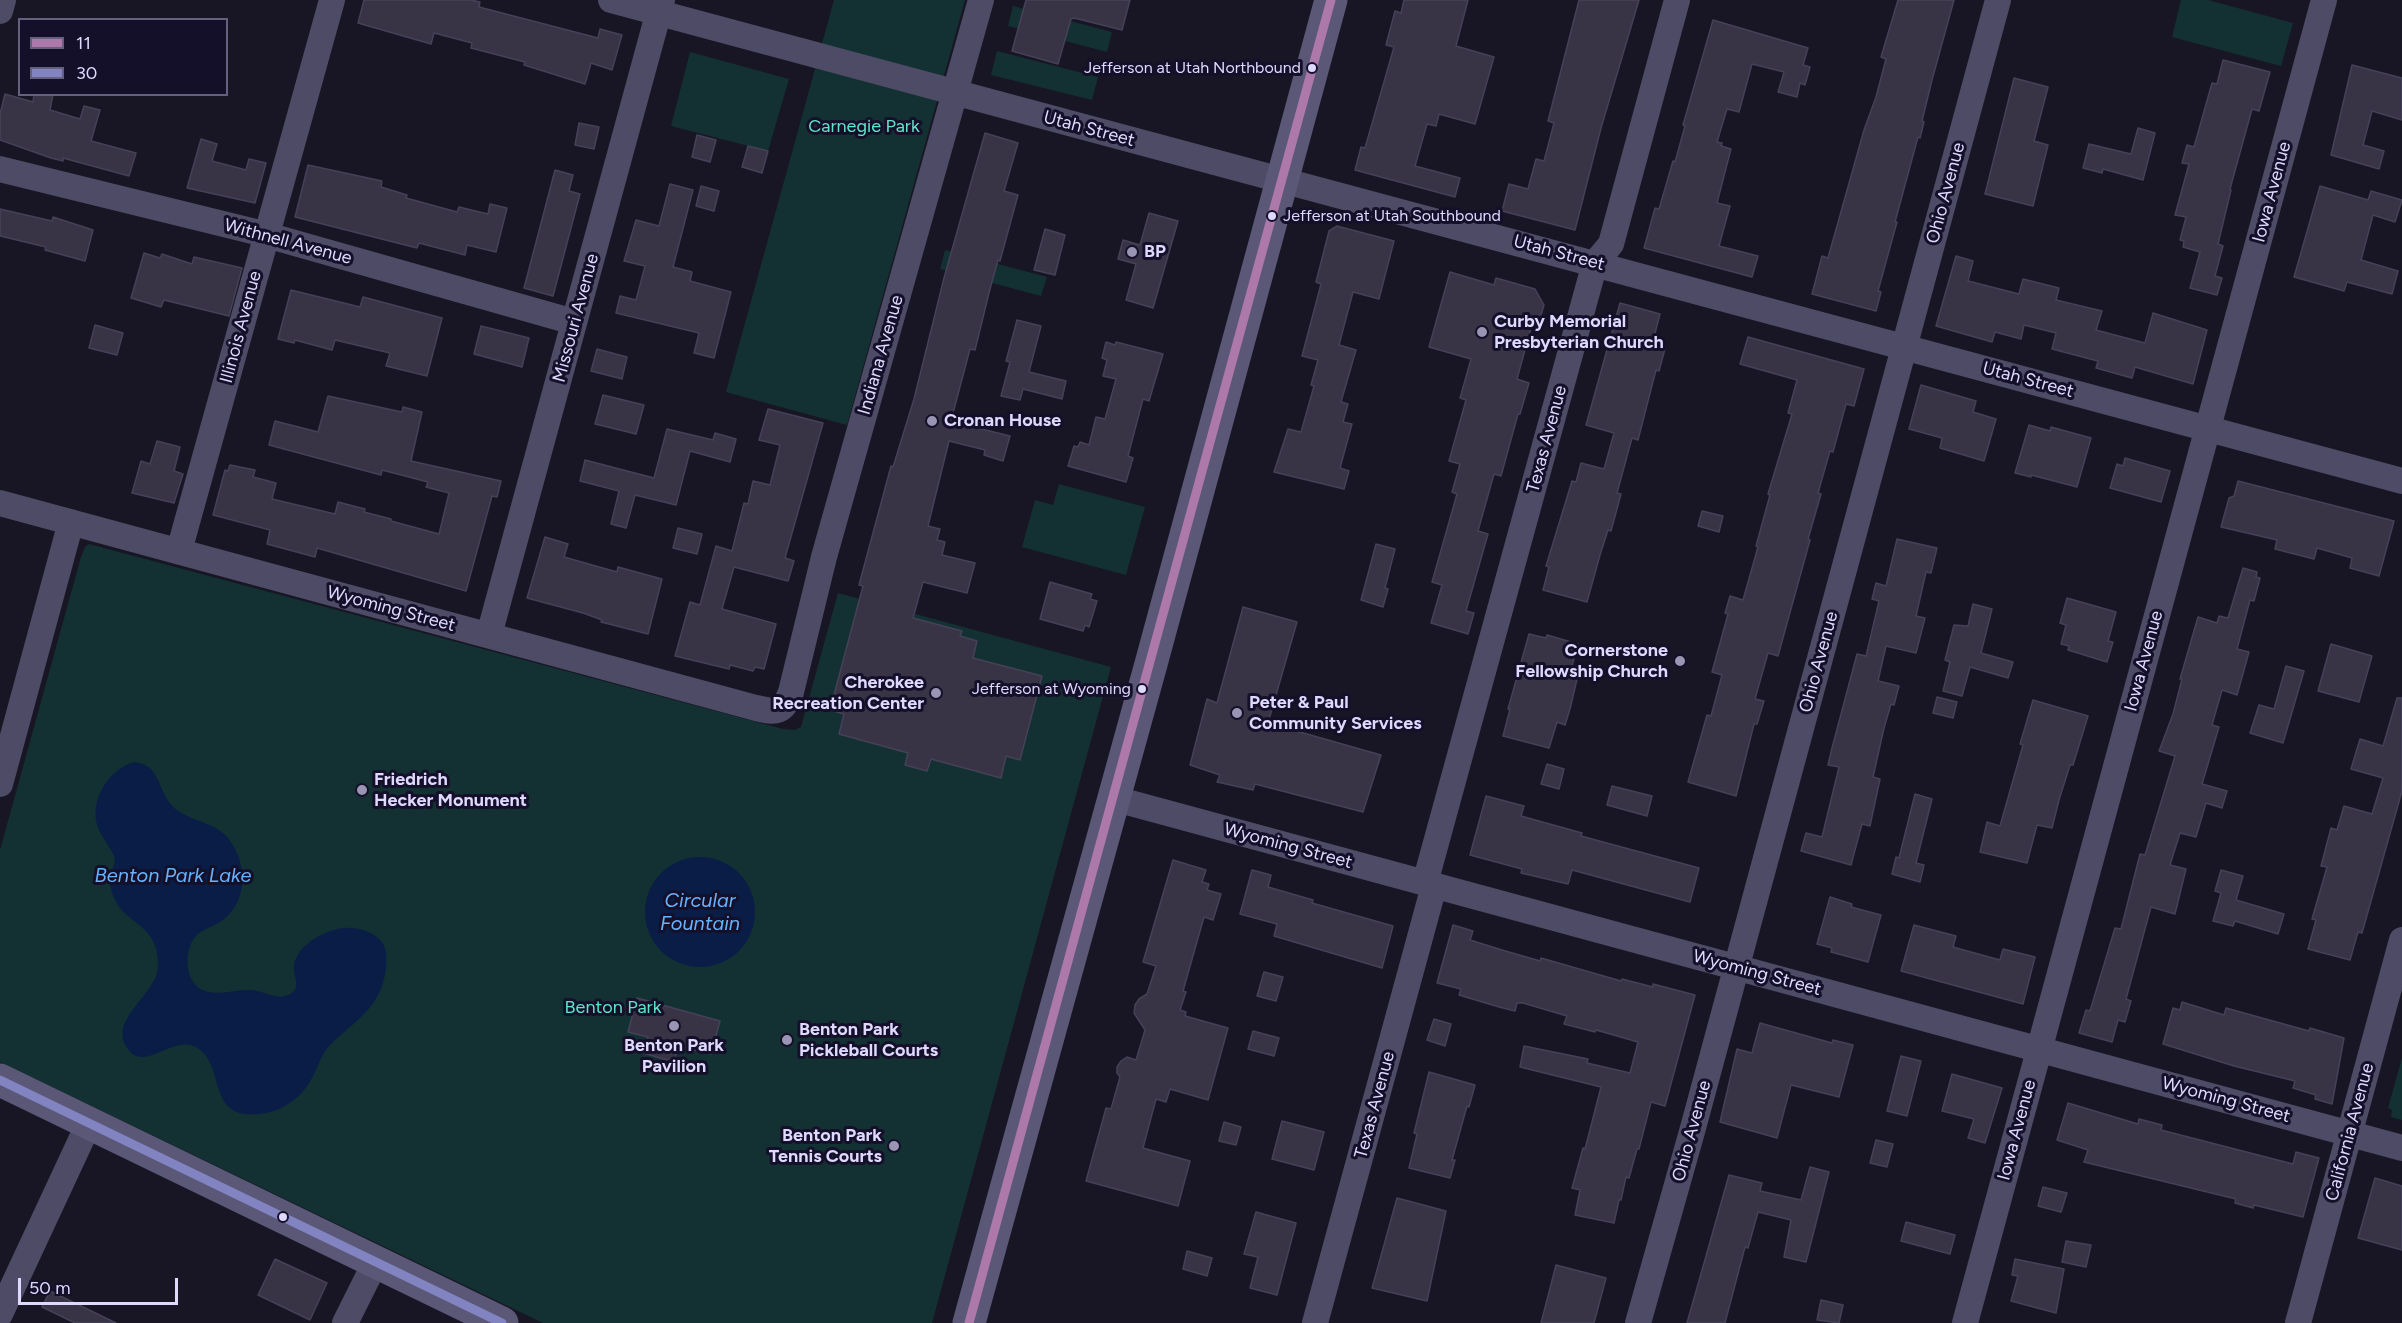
<!DOCTYPE html>
<html>
<head>
<meta charset="utf-8">
<style>
  body { margin:0 }
  #map { position:relative; width:2402px; height:1323px; overflow:hidden; background:#181624; font-family:Figtree,sans-serif }
  canvas { display:block }
  .legend { position:absolute; left:18px; top:18px; width:210px; height:78px; box-sizing:border-box; background:#15102a; border:2px solid #66607f; margin:0; padding:8px 10px; list-style:none; font-size:18px; color:#dfd9ff }
  .legend li { display:flex; align-items:center; gap:12px; height:30px }
  .legend b { width:30px; border:2px solid #66607f }
  .scale { position:absolute; left:18px; top:1278px; width:160px; height:27px; box-sizing:border-box; border:3px solid #dfd9ff; border-top:0; padding-left:8px; font-size:18px; line-height:21px; white-space:nowrap; color:#dfd9ff; -webkit-text-stroke:4px #15102a; paint-order:stroke }
</style>
</head>
<body>
<div id="map">
<canvas width="2402" height="1323"></canvas>
<ul class="legend">
<li><b style="height:8px;background:#ad78aa"></b>11</li>
<li><b style="height:8px;background:#8284c2"></b>30</li>
</ul>
<div class="scale">50 m</div>
</div>
<script>
const ctx = document.querySelector('canvas').getContext('2d');
ctx.lineJoin = 'round';
function fillPath(path, color) { ctx.fillStyle = color; ctx.fill(path, 'evenodd'); }
function strokePath(path, color, width, dash) { ctx.strokeStyle = color; ctx.lineWidth = width; ctx.lineCap = dash ? 'butt' : 'round'; ctx.setLineDash(dash || []); ctx.stroke(path); }
function write(font, color, halo, rows, align = 'center') {
  ctx.font = font + ' Figtree,sans-serif'; ctx.lineWidth = 6; ctx.setLineDash([]); ctx.textBaseline = 'middle'; ctx.strokeStyle = halo; ctx.fillStyle = color; for (const [text, x, y, turn = 0] of rows) {
    ctx.save(); ctx.translate(x, y); ctx.rotate((+turn || 0) * Math.PI / 180); ctx.textAlign = isNaN(turn) ? turn : align; if (halo) ctx.strokeText(text, 0, 0); ctx.fillText(text, 0, 0); ctx.restore();
  }
}
const green = new Path2D(`
  M834 0H965L847 425 726 392Z
  M2181 0H2208L2293 23 2281 66 2172 37Z
  M1013 6 1112 32 1107 52 1008 26Z
  M997 51 1098 77 1092 100 991 75Z
  M690 52 789 79 768 151 671 126Z
  M945 250 1047 277 1041 296 940 269Z
  M1059 484 1145 507 1126 575 1022 547 1035 500 1053 505Z
  M89 544 783 729 795 730 801 727 838 593 1111 667 932 1323H543L0 1062V850L81 557 85 547Z
  M2402 1058V1120L2391 1117 2392 1110 2388 1108Z`);
const water = new Path2D(`
  M134 762C165 765 155 797 180 812 196 822 215 823 228 838 248 863 249 903 220 922 212 927 203 929 196 936 183 950 184 984 205 991 220 996 235 989 250 990 260 990 270 996 281 997 286 996 293 994 296 988 298 982 293 973 294 966 296 945 326 929 345 928 358 927 374 932 382 942 387 950 387 959 386 968 381 1009 355 1020 329 1046 321 1055 318 1067 312 1078 299 1103 273 1117 245 1114 206 1109 226 1055 190 1045 169 1040 143 1071 128 1049 106 1020 158 994 158 966 159 919 120 927 111 889 108 879 114 868 115 858 110 846 101 837 97 825 90 799 109 769 134 762Z
  M645 912a55 55 0 1 1 110 0a55 55 0 1 1-110 0Z`);
const building = new Path2D(`
  M364 0H471L480 2 479 7 598 38 600 29 622 35 612 70 591 63 585 84 524 65 525 62 471 48 472 43 434 33 431 44 358 23Z
  M1026 0H1130L1122 30 1074 18 1071 19 1058 64 1012 51Z
  M1404 0H1468L1456 46 1494 57 1475 124 1439 114 1436 126 1427 124 1415 166 1460 178 1455 197 1355 170 1361 147 1365 148 1394 47 1386 45 1395 11 1401 13Z
  M1579 0H1639L1601 128 1575 230 1502 211 1509 184 1528 189 1536 159 1544 161 1554 123 1548 121Z
  M1898 0H1954L1932 80 1922 121 1924 122 1920 138 1918 137 1895 222H1897L1878 291 1881 292 1876 311 1812 294 1822 256 1828 258 1864 130 1876 97 1886 59 1881 57Z
  M1713 20 1808 48 1803 65 1810 67 1805 85 1800 83 1797 97 1778 92 1784 72 1752 64 1739 112 1727 109 1717 142 1722 143 1721 146 1731 149 1717 203 1730 206 1719 246 1758 256 1752 277 1644 248 1655 208 1659 209 1673 161 1675 162 1685 126 1683 125Z
  M2223 60 2270 72 2259 111 2252 109 2230 189 2231 190 2218 244 2223 246 2215 276 2222 278 2217 295 2190 288 2200 252 2183 247 2184 241 2180 240 2186 217 2175 215 2189 164 2182 163 2187 145 2194 147 2212 83 2217 84Z
  M2352 65 2402 78V120L2372 111 2363 145 2384 151 2379 169 2331 155Z
  M2014 78 2048 87 2034 141 2048 145 2033 206 1985 194Z
  M5 94 33 102 34 94H53L50 110 80 119 84 106 100 110 91 141 136 153 129 176 63 158V161L51 158 0 140V114Z
  M579 123 599 127 594 149 575 145Z
  M2138 128 2155 133 2143 180 2103 169 2102 173 2083 168 2089 144 2131 154Z
  M985 133 1018 143 1004 191 1018 195 1000 261 998 260 990 289 975 350 970 349 952 417 958 418 957 423 1010 436 1003 461 984 455 985 450 949 441 928 526 940 529 937 540 945 542 942 555 975 563 967 593 923 582 913 618 962 631 960 636 977 641 973 658 1042 676 1020 760 1006 756 1001 778 931 759 927 771 905 765 908 753 839 734 844 714 830 710 863 586 859 585 891 466 893 467 914 399 944 278Z
  M697 135 716 140 710 162 692 157Z
  M201 139 217 144 212 161 246 170 249 159 266 163 255 203 187 188Z
  M748 146 768 151 762 173 742 167Z
  M308 165 382 181 381 187 407 195 406 198 457 212 459 207 488 214 490 204 507 208 496 252 467 245 465 255 419 243 417 248 295 217Z
  M555 170 573 175 569 191 580 194 553 296 524 288Z
  M670 184 693 190 673 267 692 272 690 281 731 292 714 358 694 353 699 333 616 313 620 296 636 300 645 266 624 261 636 220 659 226Z
  M701 186 719 191 714 211 696 206Z
  M2320 186 2368 200 2371 191 2402 200 2395 222 2373 215 2361 260 2398 271 2392 294 2347 282 2344 291 2294 277Z
  M0 209 52 221 53 217 93 230 85 261 45 250 46 247 0 236Z
  M1149 213 1178 221 1153 308 1126 300 1136 264 1118 259 1123 240 1140 245Z
  M1337 226 1394 241 1379 299 1353 292 1339 345 1356 350 1341 402 1348 404 1343 422 1352 424 1340 468 1349 471 1344 489 1274 472 1288 429 1301 432 1314 386 1311 385 1318 360 1302 356 1321 284 1316 282 1329 231Z
  M1045 229 1065 235 1055 275 1034 270Z
  M144 253 160 258 162 254 192 264 194 257 242 268 229 316 164 300 161 307 131 298Z
  M1956 256 1973 261 1968 281 2019 294 2023 279 2059 288 2056 300 2102 311 2096 330 2145 343 2153 313 2207 330 2193 384 2135 367 2132 378 2096 368 2098 361 2052 349 2056 333 2024 325 2021 339 1995 332 1992 342 1936 326Z
  M1450 272 1494 285 1496 278 1535 289 1544 305 1541 315 1534 317 1517 379 1529 383 1520 414H1518L1501 476 1494 474 1478 531 1488 534 1466 611 1474 613 1468 634 1431 623 1442 585 1432 582 1457 494 1452 492 1460 464 1449 461 1466 400 1460 398 1471 359 1429 347Z
  M291 290 360 307 363 297 442 318 427 376 386 366 390 353 335 340 332 350 295 340 294 343 278 339Z
  M1620 303 1660 314 1652 345 1665 349 1659 371 1656 370 1638 440 1632 438 1617 493 1621 494 1611 531 1608 530 1600 555 1587 602 1543 590 1549 567 1546 566 1572 481 1576 482 1581 463 1604 469 1614 433 1586 425Z
  M1017 320 1041 326 1029 372 1066 381 1062 399 1023 389 1020 400 1001 396 1010 362 1006 361Z
  M95 325 123 333 117 355 89 348Z
  M481 326 529 338 522 367 474 354Z
  M1748 337 1864 369 1854 406 1846 404 1833 452 1830 451 1818 493 1821 494 1808 539 1810 540 1778 656 1768 653 1755 699 1764 701 1757 724H1754L1736 796 1688 782 1707 715 1711 716 1722 675 1712 672 1728 614 1725 613 1730 596 1743 600 1758 547 1756 546 1770 495 1768 494 1792 414 1788 413 1797 380 1740 364Z
  M1106 342 1115 345 1116 342 1163 354 1149 401 1143 399 1128 456 1133 458 1126 482 1068 466 1074 446 1078 447 1080 442 1089 445 1096 417 1105 419 1116 379 1103 376 1107 360 1102 358Z
  M597 349 627 357 622 379 591 371Z
  M1921 385 1976 401 1973 412 1996 419 1984 461 1940 448 1942 438 1909 429Z
  M603 395 644 405 636 434 595 424Z
  M328 396 402 412 403 407 422 412 411 461 501 481 497 497 492 496 466 591 317 548 315 557 267 544 270 530 213 515 225 470 228 471 230 465 255 470 253 477 276 483 272 499 335 514 338 502 365 509 364 512 391 519V521L439 534 449 493 426 487 428 482 382 470 381 475 269 445 275 421 318 432Z
  M768 409 823 423 785 558 794 561 788 581 734 567 722 609 776 624 764 669 755 667 753 671 730 665 729 669 675 656 690 602 700 605 716 546 732 551 744 503 748 504 753 481 770 485 780 445 759 440Z
  M2029 425 2050 431 2051 427 2091 438 2077 487 2031 475V477L2015 473Z
  M667 429 713 440 715 433 736 439 730 462 690 451 676 505 635 495 626 528 611 524 619 491 580 481 585 460 654 478Z
  M157 441 180 447 174 471 183 474 174 503 132 493 141 461 150 464Z
  M2125 458 2170 471 2161 502 2110 488 2117 464 2123 466Z
  M2238 481 2394 521 2379 576 2350 568 2352 558 2317 548 2314 559 2275 549 2277 540 2221 527 2229 498 2234 496Z
  M1702 511 1723 516 1719 532 1698 526Z
  M678 528 702 534 697 554 673 548Z
  M545 537 568 544 564 557 617 572 618 567 662 579 648 634 601 622 602 620 583 613 527 598Z
  M1897 539 1937 548 1931 573 1926 572 1916 616 1925 618 1916 653 1886 646 1878 681 1899 686 1894 705 1891 704 1884 728 1873 777 1880 779 1870 826 1862 824 1851 865 1801 851 1806 833 1822 837 1839 767 1828 765 1832 748 1857 654 1866 656 1879 601 1872 599 1876 583 1886 586Z
  M1376 544 1395 549 1385 588 1388 589 1383 607 1361 600Z
  M2243 568 2257 572 2256 577 2260 578 2254 601 2250 600 2237 649 2249 652 2237 695 2222 690 2212 725 2219 727 2202 784 2227 791 2222 808 2206 803 2196 837 2180 833 2170 865 2186 869 2175 914 2151 907 2126 999 2131 1001 2125 1022 2118 1020 2112 1042 2079 1033 2086 1010 2090 1011 2115 928 2121 929 2140 854 2145 855 2175 756 2159 751 2173 714 2182 679H2180L2198 617 2217 623 2219 616 2228 618Z
  M1050 582 1092 594 1090 599 1097 601 1089 627 1085 625 1083 631 1040 619Z
  M2067 598 2116 612 2108 641 2113 642 2107 662 2068 650 2069 646 2061 644 2066 625 2060 623Z
  M1973 604 1992 609 1981 653 2013 662 2008 678 1970 667 1962 696 1943 691 1950 662 1945 660 1954 625 1968 626Z
  M1243 607 1297 622 1268 723 1381 755 1363 812 1255 784 1253 790 1217 782 1220 775 1190 765 1207 699 1217 703Z
  M1529 634 1546 638 1547 635 1578 644 1570 673 1578 675 1570 709 1565 725 1557 722 1549 748 1503 736 1510 709H1508Z
  M2331 644 2372 656 2359 702 2318 691Z
  M2286 666 2304 671 2283 743 2250 733 2259 705 2274 709Z
  M1937 697 1957 702 1953 718 1933 713Z
  M2397 698H2402V791L2362 933 2358 932 2350 960 2308 949 2316 920 2312 919 2327 867 2321 866 2331 828 2337 830 2344 806 2372 814 2383 778 2351 769 2360 739 2383 746Z
  M2033 700 2088 716 2073 765H2070L2059 800 2052 828 2037 825 2027 863 1980 852 1987 822 2000 826 2023 745 2020 744Z
  M1547 764 1564 769 1559 789 1541 784Z
  M1612 786 1652 796 1647 816 1607 805Z
  M1915 794 1932 799 1916 863 1924 865 1920 882 1892 874 1896 857 1899 858Z
  M1486 796 1524 806 1521 816 1582 833 1581 836 1699 868 1690 902 1572 870 1568 884 1521 873 1522 869 1470 855Z
  M1173 860 1206 870 1202 882 1209 884 1207 890 1221 894 1213 920 1204 917 1183 991 1186 992 1180 1010 1186 1012 1185 1016 1228 1028 1208 1100 1170 1089 1166 1102 1156 1099 1143 1148 1190 1161 1178 1206 1086 1181 1106 1108 1111 1109 1120 1077 1117 1073V1067L1121 1061 1127 1057 1136 1060 1145 1030 1134 1013 1135 1005 1139 999 1147 994 1156 966 1143 962Z
  M1252 870 1271 875 1268 887 1313 900 1312 903 1393 926 1382 968 1274 936 1277 924 1240 914Z
  M2221 870 2243 876 2236 900 2284 914 2278 934 2235 921 2233 926 2213 921 2221 893 2215 891Z
  M1830 897 1852 904 1851 907 1881 915 1868 962 1831 952 1832 948 1817 944Z
  M1453 925 1473 931 1470 940 1502 950 1540 961 1541 958 1621 981 1622 979 1653 987V984L1695 995 1665 1106 1651 1102 1639 1149H1637L1629 1178 1626 1177 1621 1200H1619L1614 1223 1575 1215 1580 1190 1572 1188 1583 1148 1585 1149 1601 1087 1520 1067 1524 1046 1588 1059 1587 1063 1630 1073 1638 1042 1596 1030 1595 1032 1564 1024 1567 1016 1523 1003H1517L1515 1011 1499 1007 1459 995 1461 989 1437 983Z
  M1914 925 1956 936 1953 947 2000 960 2003 949 2035 957 2023 1004 1901 971Z
  M1264 972 1283 977 1276 1001 1257 996Z
  M637 998 720 1021 711 1054 678 1046 674 1062 643 1053 648 1037 628 1032Z
  M2182 1002 2224 1015 2226 1008 2309 1031 2310 1028 2344 1038 2332 1104 2315 1099 2316 1095 2293 1088 2295 1081 2234 1066 2163 1044 2173 1008 2180 1010Z
  M1434 1019 1451 1024 1445 1046 1427 1040Z
  M1760 1023 1832 1043 1833 1040 1853 1045 1839 1097 1791 1085 1777 1138 1720 1122 1737 1049 1752 1053Z
  M1253 1031 1279 1038 1274 1056 1248 1049Z
  M1901 1056 1921 1061 1907 1116 1887 1111Z
  M1429 1072 1475 1085 1469 1107 1467 1106 1452 1160H1455L1450 1178 1409 1168 1417 1134 1414 1133Z
  M1952 1074 2002 1088 1985 1143 1968 1138 1974 1119 1942 1111Z
  M2068 1103 2138 1124 2139 1119 2162 1125 2161 1130 2293 1164 2296 1152 2319 1158 2303 1217 2254 1205 2253 1208 2235 1203 2236 1199 2084 1162 2088 1150 2057 1140Z
  M1282 1121 1324 1132 1314 1170 1272 1159Z
  M1224 1122 1241 1127 1236 1145 1219 1141Z
  M1876 1140 1893 1144 1887 1167 1870 1163Z
  M1810 1167 1829 1172 1806 1262 1784 1257 1791 1220 1758 1212 1748 1248 1745 1247 1725 1323H1687L1729 1175 1762 1183 1760 1191 1801 1200Z
  M2375 1178 2402 1186V1250L2358 1238Z
  M2043 1187 2067 1193 2061 1212 2038 1206Z
  M1397 1198 1446 1211 1427 1301 1372 1288Z
  M1256 1212 1296 1223 1277 1295 1250 1288 1258 1257 1244 1254Z
  M1906 1222 1955 1235 1950 1254 1901 1241Z
  M2066 1241 2091 1245 2086 1267 2062 1262Z
  M1187 1251 1212 1258 1207 1276 1183 1269Z
  M275 1259 327 1283 310 1320 258 1295Z
  M2015 1259 2064 1269 2056 1313 2011 1301 2018 1276 2012 1275Z
  M1556 1265 1606 1278 1594 1323H1541Z
  M50 1291 116 1323H75L42 1307Z
  M1821 1300 1843 1305 1839 1323 1817 1320Z`);
const street = new Path2D(`
  M611 0 2402 481
  M0 11 3 0
  M0 169 256 232 574 322
  M0 503 756 708C777 713 783 713 791 692L824 557 981 0
  M179 551 332 0
  M489 635 662 0
  M0 784 71 522
  M1112 798 2402 1148
  M1425 883 1595 263 1611 244 1677 0
  M0 1314 89 1123
  M345 1323 376 1261
  M1315 1323 1434 886
  M1638 1323 1693 1128 1998 0
  M1965 1323 2324 0
  M2298 1323 2402 940`);
const secondary = new Path2D(`
  M0 1080 502 1323
  M969 1323 1151 664 1331 0`);
const bus1 = new Path2D(`
  M969 1323 1331 0`);
const bus2 = new Path2D(`
  M0 1080 502 1323`);
const markers = [
  [1312,68,5,"#dfd9ff"],
  [1272,216,5,"#dfd9ff"],
  [1132,252,6,"#9995b2"],
  [1482,332,6,"#9995b2"],
  [932,421,6,"#9995b2"],
  [1680,661,6,"#9995b2"],
  [1142,689,5,"#dfd9ff"],
  [936,693,6,"#9995b2"],
  [1237,713,6,"#9995b2"],
  [362,790,6,"#9995b2"],
  [674,1026,6,"#9995b2"],
  [787,1040,6,"#9995b2"],
  [894,1146,6,"#9995b2"],
  [283,1217,5,"#dfd9ff"]
];
const busNames = [
  ["Jefferson at Utah Northbound",1301,68],
  ["Jefferson at Utah Southbound",1283,216,"left"],
  ["Jefferson at Wyoming",1131,689]
];
const parkNames = [
  ["Carnegie Park",864,127],
  ["Benton Park",613,1008]
];
const streetNames = [
  ["Utah Street",1089,129,15],
  ["Iowa Avenue",2272,192,-75],
  ["Ohio Avenue",1946,193,-75],
  ["Withnell Avenue",288,242,15],
  ["Utah Street",1559,253,15],
  ["Missouri Avenue",576,318,-75],
  ["Illinois Avenue",241,327,-75],
  ["Indiana Avenue",881,355,-74],
  ["Utah Street",2028,380,15],
  ["Texas Avenue",1547,439,-75],
  ["Wyoming Street",391,609,15],
  ["Iowa Avenue",2144,661,-75],
  ["Ohio Avenue",1819,662,-75],
  ["Wyoming Street",1288,846,15],
  ["Wyoming Street",1757,973,15],
  ["Wyoming Street",2226,1100,15],
  ["Texas Avenue",1375,1105,-75],
  ["Iowa Avenue",2017,1130,-75],
  ["Ohio Avenue",1692,1131,-75],
  ["California Avenue",2350,1132,-75]
];
const poiNames = [
  ["BP",1144,252],
  ["Curby Memorial",1494,322],
  ["Presbyterian Church",1494,343],
  ["Cronan House",944,421],
  ["Cornerstone",1668,651,"right"],
  ["Fellowship Church",1668,672,"right"],
  ["Cherokee",924,683,"right"],
  ["Recreation Center",924,704,"right"],
  ["Peter & Paul",1249,703],
  ["Community Services",1249,724],
  ["Friedrich",374,780],
  ["Hecker Monument",374,801],
  ["Benton Park",799,1030],
  ["Pickleball Courts",799,1051],
  ["Benton Park",674,1046,"center"],
  ["Pavilion",674,1067,"center"],
  ["Benton Park",882,1136,"right"],
  ["Tennis Courts",882,1157,"right"]
];
const waterNames = [
  ["Benton Park Lake",173,876],
  ["Circular",700,901],
  ["Fountain",700,924]
];
fillPath(green, '#133133');
fillPath(water, '#0a1d47');
fillPath(building, '#383446');
strokePath(building, '#454158', 1.5);
strokePath(street, '#4d4b65', 26);
strokePath(secondary, '#5a5777', 33);
strokePath(bus1, '#ad78aa', 9);
strokePath(bus2, '#8284c2', 9);
for (const [x, y, r, color] of markers) { const dot = new Path2D(); dot.arc(x, y, r, 0, 2 * Math.PI); ctx.fillStyle = color; ctx.fill(dot); strokePath(dot, '#15102a', 2); }
write('16px', '#dfd9ff', '#15102a', busNames, 'right');
write('18px', '#5fe5c9', '#15102a', parkNames);
write('18px', '#dfd9ff', '#15102a', streetNames);
write('bold 18px', '#dfd9ff', '#15102a', poiNames, 'left');
write('italic 20px', '#67b3ff', '#15102a', waterNames);
</script>
</body>
</html>
